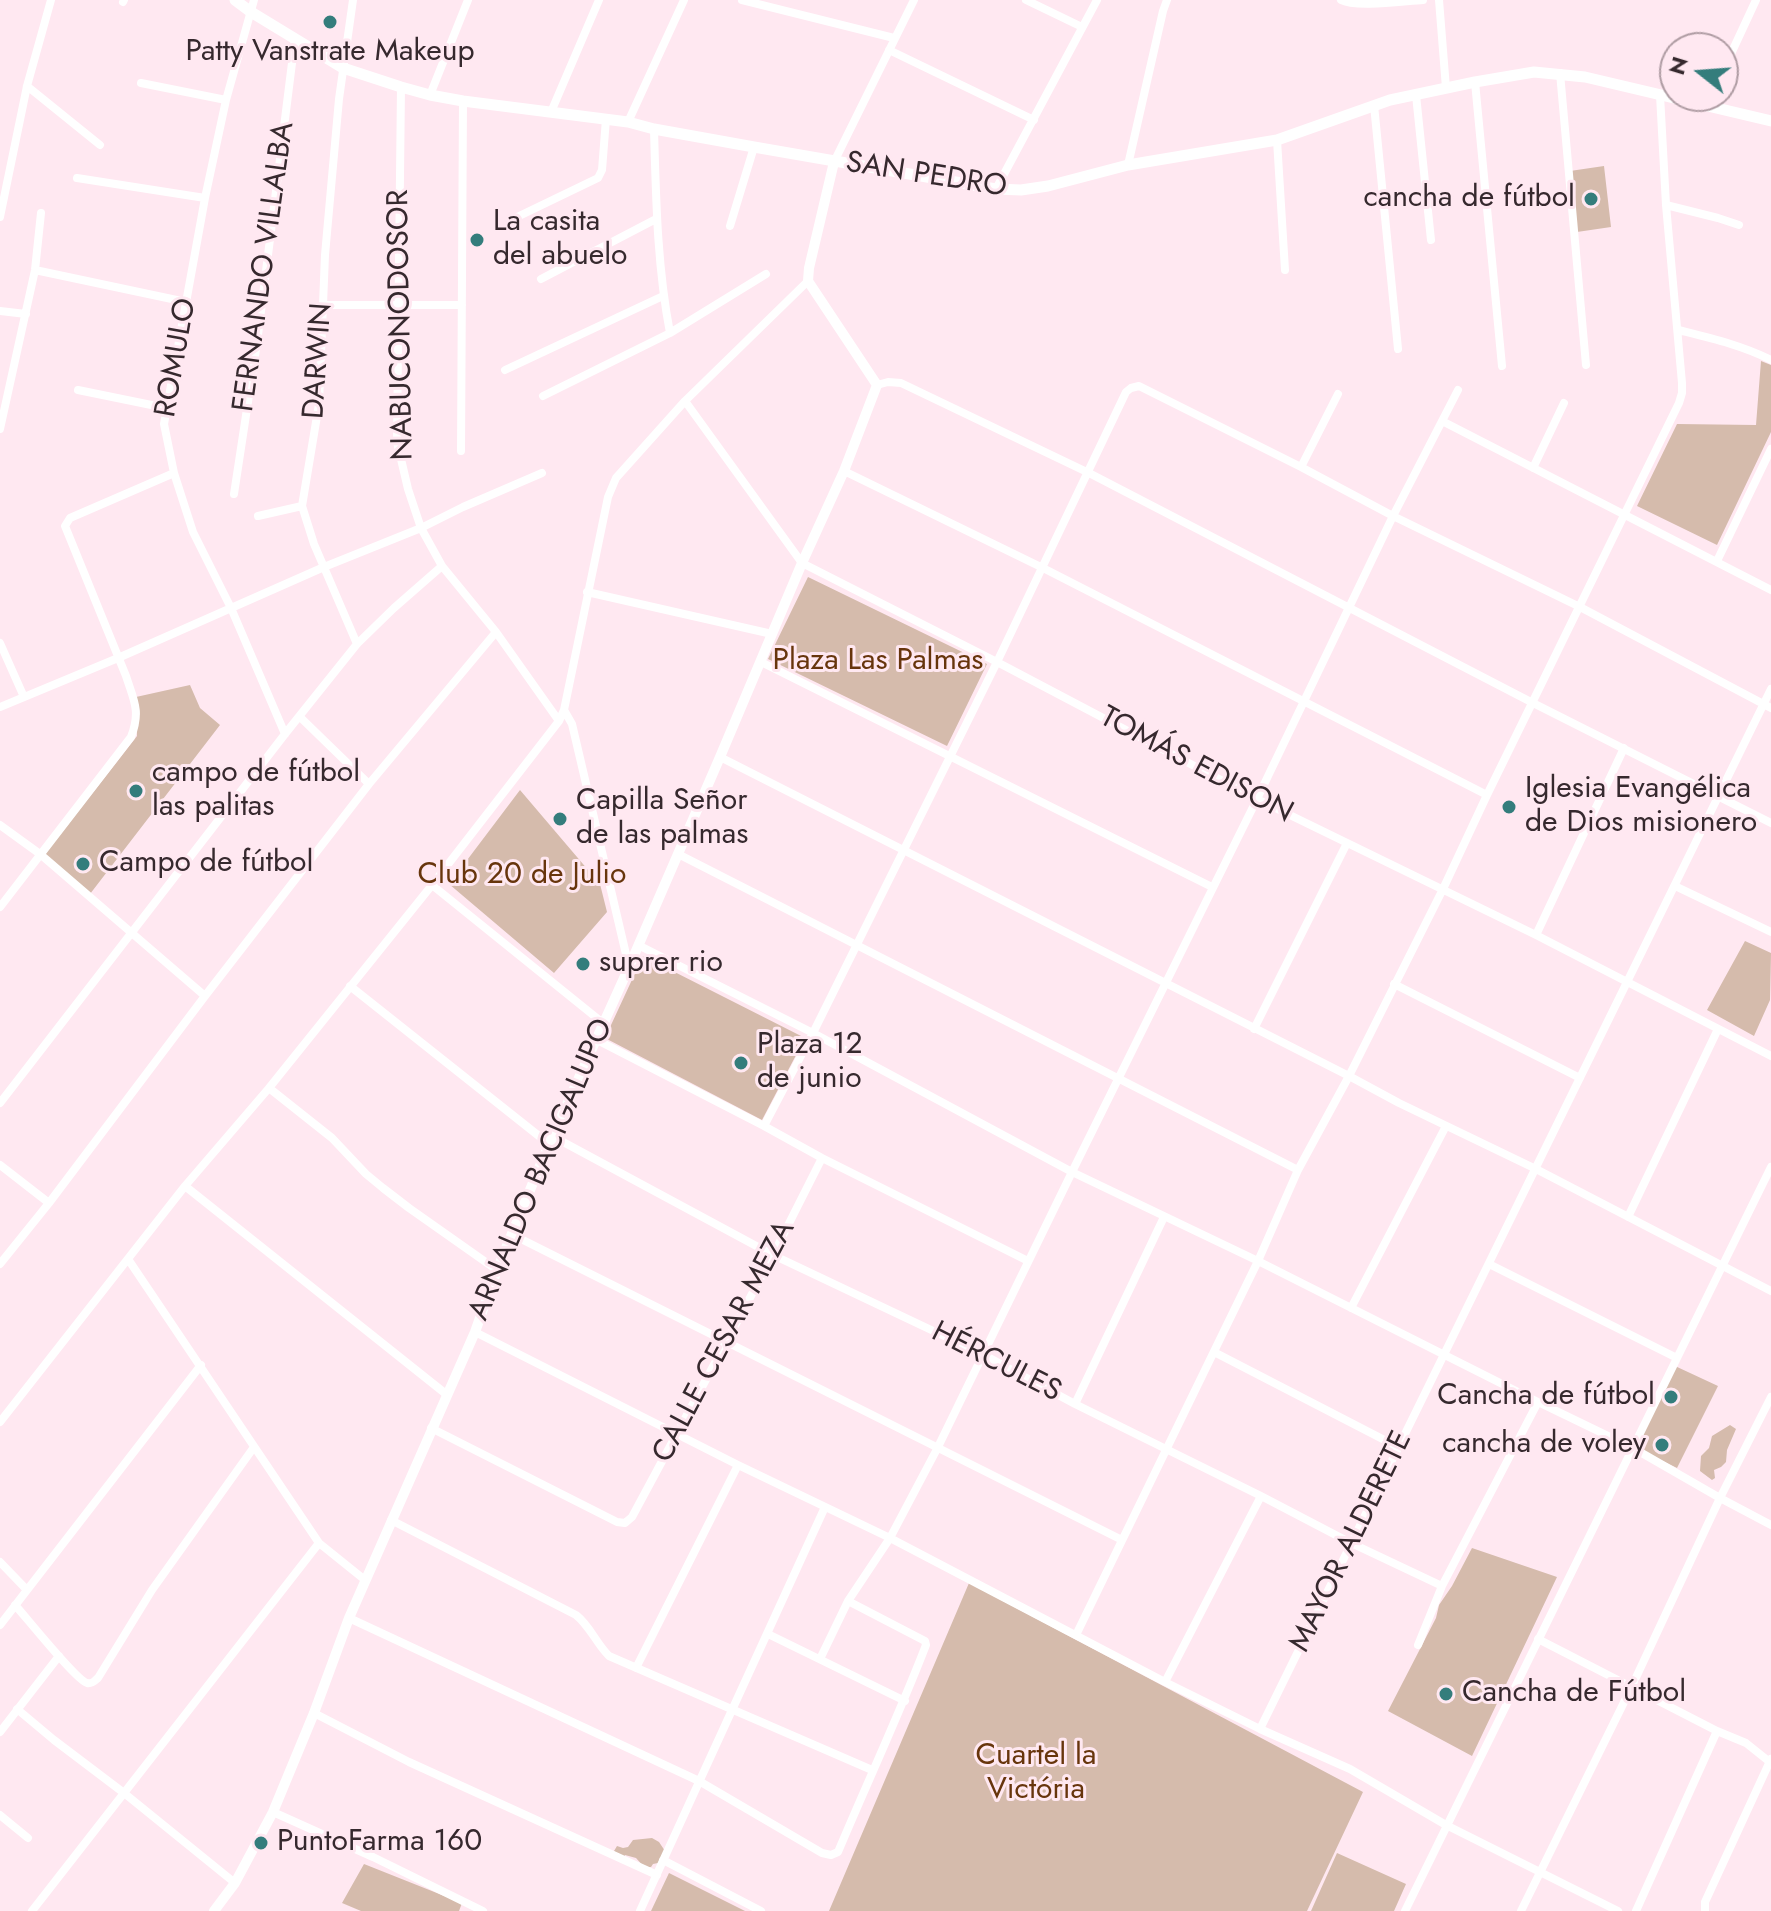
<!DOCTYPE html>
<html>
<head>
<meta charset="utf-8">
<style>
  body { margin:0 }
  #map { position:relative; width:1771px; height:1911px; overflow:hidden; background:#ffe8f1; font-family:Jost,sans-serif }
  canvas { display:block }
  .north { position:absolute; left:1659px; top:32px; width:80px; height:80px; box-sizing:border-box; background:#ffe8f1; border:2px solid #af9ca3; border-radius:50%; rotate:287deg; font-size:22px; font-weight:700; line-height:32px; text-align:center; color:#36292e }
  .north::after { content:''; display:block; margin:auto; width:28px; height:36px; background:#347d7c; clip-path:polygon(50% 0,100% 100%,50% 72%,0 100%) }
</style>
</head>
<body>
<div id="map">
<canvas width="1771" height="1911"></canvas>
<div class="north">N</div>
</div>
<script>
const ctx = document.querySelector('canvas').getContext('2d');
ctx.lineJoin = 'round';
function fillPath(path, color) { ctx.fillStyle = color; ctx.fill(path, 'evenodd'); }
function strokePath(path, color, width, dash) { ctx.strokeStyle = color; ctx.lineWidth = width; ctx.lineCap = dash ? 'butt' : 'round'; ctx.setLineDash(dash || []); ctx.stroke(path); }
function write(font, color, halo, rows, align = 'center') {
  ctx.font = font + ' Jost,sans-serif'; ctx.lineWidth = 6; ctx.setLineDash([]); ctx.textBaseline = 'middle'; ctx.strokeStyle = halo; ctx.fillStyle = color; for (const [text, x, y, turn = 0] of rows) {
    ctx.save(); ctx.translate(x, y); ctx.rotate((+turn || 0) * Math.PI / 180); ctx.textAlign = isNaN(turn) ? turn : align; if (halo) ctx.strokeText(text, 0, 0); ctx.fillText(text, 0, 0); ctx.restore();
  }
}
const green = new Path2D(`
  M1604 166 1611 227 1577 232 1570 171Z
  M1761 361 1771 365V432L1717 545 1637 506 1677 424 1756 425Z
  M808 577 987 664 947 746 768 659Z
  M190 685 200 708 220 725 90 894 45 854 137 736 136 697Z
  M520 790 600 884 607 912 554 973 449 884Z
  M1745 941 1771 953 1770 1000 1754 1036 1707 1010Z
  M643 956 805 1038 762 1120 605 1038Z
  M1675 1366 1718 1386 1677 1468 1636 1448Z
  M1730 1425 1736 1429 1727 1450 1726 1462 1721 1467 1714 1470 1715 1478 1712 1480 1700 1471 1701 1456 1709 1448 1712 1436Z
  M1472 1548 1557 1577 1472 1756 1388 1711 1436 1618 1439 1605 1452 1586Z
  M969 1583 1363 1792 1307 1911H829Z
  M652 1838 659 1842 665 1851 658 1863 653 1864 651 1867 645 1868 636 1858 625 1855 624 1858 616 1854 614 1851 617 1846 623 1848 628 1847 633 1840Z
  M1337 1853 1406 1884 1394 1911H1311Z
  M364 1864 462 1903 459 1911H361L342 1903Z
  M669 1873 745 1911H651Z`);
const minor = new Path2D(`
  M254 0 226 100 205 198 164 424 174 473 193 532 231 608 285 734
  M353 0 339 99 325 255 319 404 302 506 314 544 357 644
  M742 0 894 38
  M1026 0 1082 27
  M1341 0C1356 8 1404 1 1423 0
  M1439 0 1446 88
  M123 2 124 0
  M889 50 1034 120
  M1723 71 1756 0
  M1560 73 1586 365
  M1475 82 1502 366
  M141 83 226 100
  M27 86 100 145
  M401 87 397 442 408 489 421 528 442 566 496 632 559 721
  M430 95 468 0
  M1416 95 1431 240
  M1374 105 1398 349
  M551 112 599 0
  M628 122 684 0
  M654 129C656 198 657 265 670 333
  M1277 140 1285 270
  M834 162 914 0
  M1128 165 1163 11 1167 0
  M77 178 205 198
  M996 189 1097 0
  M1666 205 1718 218 1739 225
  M0 217 27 86 51 0
  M515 218 598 178 602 170 606 119
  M730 226 754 147
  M35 270 186 302
  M541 279 656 219
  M323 305H462
  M0 311 26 314
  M1678 330C1710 338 1741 345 1771 360
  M505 370 663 296
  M877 385 888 382 901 383 1089 473 1533 703 1771 823
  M78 390 166 408
  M543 396 670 333 766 274
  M685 401 802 563 997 662 1257 799 1536 935 1771 1056
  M1442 421 1771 590
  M0 429 35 270 41 213
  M461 451 463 101
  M1301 467 1338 394
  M1533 468 1564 403
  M844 471 1043 568 1487 795
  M234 494 257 343 295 39
  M258 516 302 506
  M1717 561 1771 449
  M587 592 772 634
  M0 643 24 697
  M761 662 1212 887
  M0 707 118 658 324 567 421 528 463 507 542 473
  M564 710 572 724 629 967
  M300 717 369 784
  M720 757 1349 1076 1399 1103 1536 1169 1771 1291
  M0 825 40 854 205 996
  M678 854 1298 1170
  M432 885 603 1023
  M1675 886 1771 932
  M0 907 131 737C141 711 134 701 126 676L65 526 70 518 174 473
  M1536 935 1624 748
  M638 945 813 1033 1072 1172 1258 1261 1538 1402 1633 1448 1720 1498 1771 1525
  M1394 984 1580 1078
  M350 986 549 1144
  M1254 1029 1347 843
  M597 1040 764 1126 822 1158 1028 1261
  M269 1088 332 1138 366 1174 383 1188 409 1208 497 1270
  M0 1103 285 734 357 644 394 608 442 566
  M764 1126 813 1033 997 662 1126 392 1131 388 1139 386 1301 467 1393 516 1580 607 1771 708
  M552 1136 773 1255 984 1355 1075 1404 1261 1496 1351 1543 1442 1586
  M0 1165 49 1203
  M185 1186 446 1394
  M1628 1217 1718 1029
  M511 1234 1122 1540
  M128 1259 319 1543 365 1580
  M0 1264 49 1203 205 996 369 784 496 632
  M1489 1264 1677 1358
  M1351 1308 1446 1126
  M475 1332 738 1465 890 1538 1165 1682 1260 1729 1350 1769 1446 1825 1618 1911
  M1214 1352 1398 1447
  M1075 1404 1164 1217
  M0 1422 185 1186 269 1088 432 885 559 721 564 710 608 497 616 478 685 401 808 281
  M431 1428 617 1522 625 1523 632 1517 773 1255 822 1158
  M391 1520 576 1615C590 1626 596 1643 609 1656L872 1770
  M0 1562 27 1590
  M15 1605C26 1617 76 1680 87 1683 93 1684 94 1681 98 1678L152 1590 254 1447
  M349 1618 699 1781 822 1853 831 1855 838 1852C867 1783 899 1715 926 1645L925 1641 848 1601
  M0 1625 201 1365
  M768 1634 905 1701
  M1076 1635 1258 1261 1298 1170 1349 1076 1443 889 1487 795 1679 403 1682 393V383L1666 205 1660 95
  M1538 1639 1717 1731 1746 1743 1771 1763
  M1418 1645 1442 1586 1538 1402
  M820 1659 848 1601 890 1538 937 1449 1072 1172 1257 799 1393 516 1458 390
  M636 1668 738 1465
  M1165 1682 1261 1496
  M17 1709 54 1740 124 1793 235 1883
  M314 1713 409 1762 657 1875
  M1260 1729 1771 689
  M0 1732 59 1656
  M273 1812 373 1857 483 1911
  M0 1815 28 1838
  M663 1860 761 1911
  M32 1911 319 1543
  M640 1911 825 1507
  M1405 1911 1771 1167
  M1521 1911 1632 1686 1720 1498 1771 1397
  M1636 1911 1717 1731
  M1705 1911V1902L1771 1759`);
const tertiary = new Path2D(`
  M214 1911 235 1883 273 1812 314 1713 349 1618 475 1332 497 1270 549 1144 629 967 720 757 802 563 844 471 877 385 808 281 809 268 834 162`);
const secondary = new Path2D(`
  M235 0 251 12 343 68 401 87 430 95 463 101 628 122 654 129 754 147 996 189 1021 190 1048 186 1128 165 1277 140 1390 100 1475 82 1534 72 1585 77 1771 121`);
const markers = [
  [330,22,8,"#347d7c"],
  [1591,199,8,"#347d7c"],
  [477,240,8,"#347d7c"],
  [136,791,8,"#347d7c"],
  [1509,807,8,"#347d7c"],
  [560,819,8,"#347d7c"],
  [83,864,8,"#347d7c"],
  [583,964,8,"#347d7c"],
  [741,1063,8,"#347d7c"],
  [1671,1397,8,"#347d7c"],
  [1662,1445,8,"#347d7c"],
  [1446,1694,8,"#347d7c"],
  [261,1843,8,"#347d7c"]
];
const poiNames = [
  ["Patty Vanstrate Makeup",330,53,"center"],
  ["cancha de fútbol",1575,199,"right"],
  ["La casita",493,223],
  ["del abuelo",493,257],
  ["campo de fútbol",152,774],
  ["las palitas",152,808],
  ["Iglesia Evangélica",1525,790],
  ["de Dios misionero",1525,824],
  ["Capilla Señor",576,802],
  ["de las palmas",576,836],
  ["Campo de fútbol",99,864],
  ["suprer rio",599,964],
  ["Plaza 12",757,1046],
  ["de junio",757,1080],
  ["Cancha de fútbol",1655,1397,"right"],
  ["cancha de voley",1646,1445,"right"],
  ["Cancha de Fútbol",1462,1694],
  ["PuntoFarma 160",277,1843]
];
const streetNames = [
  ["SAN PEDRO",926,176,9],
  ["FERNANDO VILLALBA",265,267,-82],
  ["NABUCONODOSOR",402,325,-91],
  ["ROMULO",177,358,-80],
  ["DARWIN",319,361,-86],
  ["TOMÁS EDISON",1196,766,28],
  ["ARNALDO BACIGALUPO",542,1170,-67],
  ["CALLE CESAR MEZA",725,1342,-62],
  ["HÉRCULES",996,1363,27],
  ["MAYOR ALDERETE",1352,1542,-64]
];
const parkNames = [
  ["Plaza Las Palmas",878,662],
  ["Club 20 de Julio",522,876],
  ["Cuartel la",1036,1757],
  ["Victória",1036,1791]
];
fillPath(green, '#d5bbac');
strokePath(minor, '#fff', 8);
strokePath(tertiary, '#fff', 10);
strokePath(secondary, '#fff', 11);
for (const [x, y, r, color] of markers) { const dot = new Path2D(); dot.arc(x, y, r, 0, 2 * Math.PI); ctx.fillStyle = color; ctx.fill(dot); strokePath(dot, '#ffe8f1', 3); }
write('30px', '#36292e', '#ffe8f1', poiNames, 'left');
write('30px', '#36292e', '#ffe8f1', streetNames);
write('30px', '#67350c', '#ffe8f1', parkNames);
</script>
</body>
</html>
